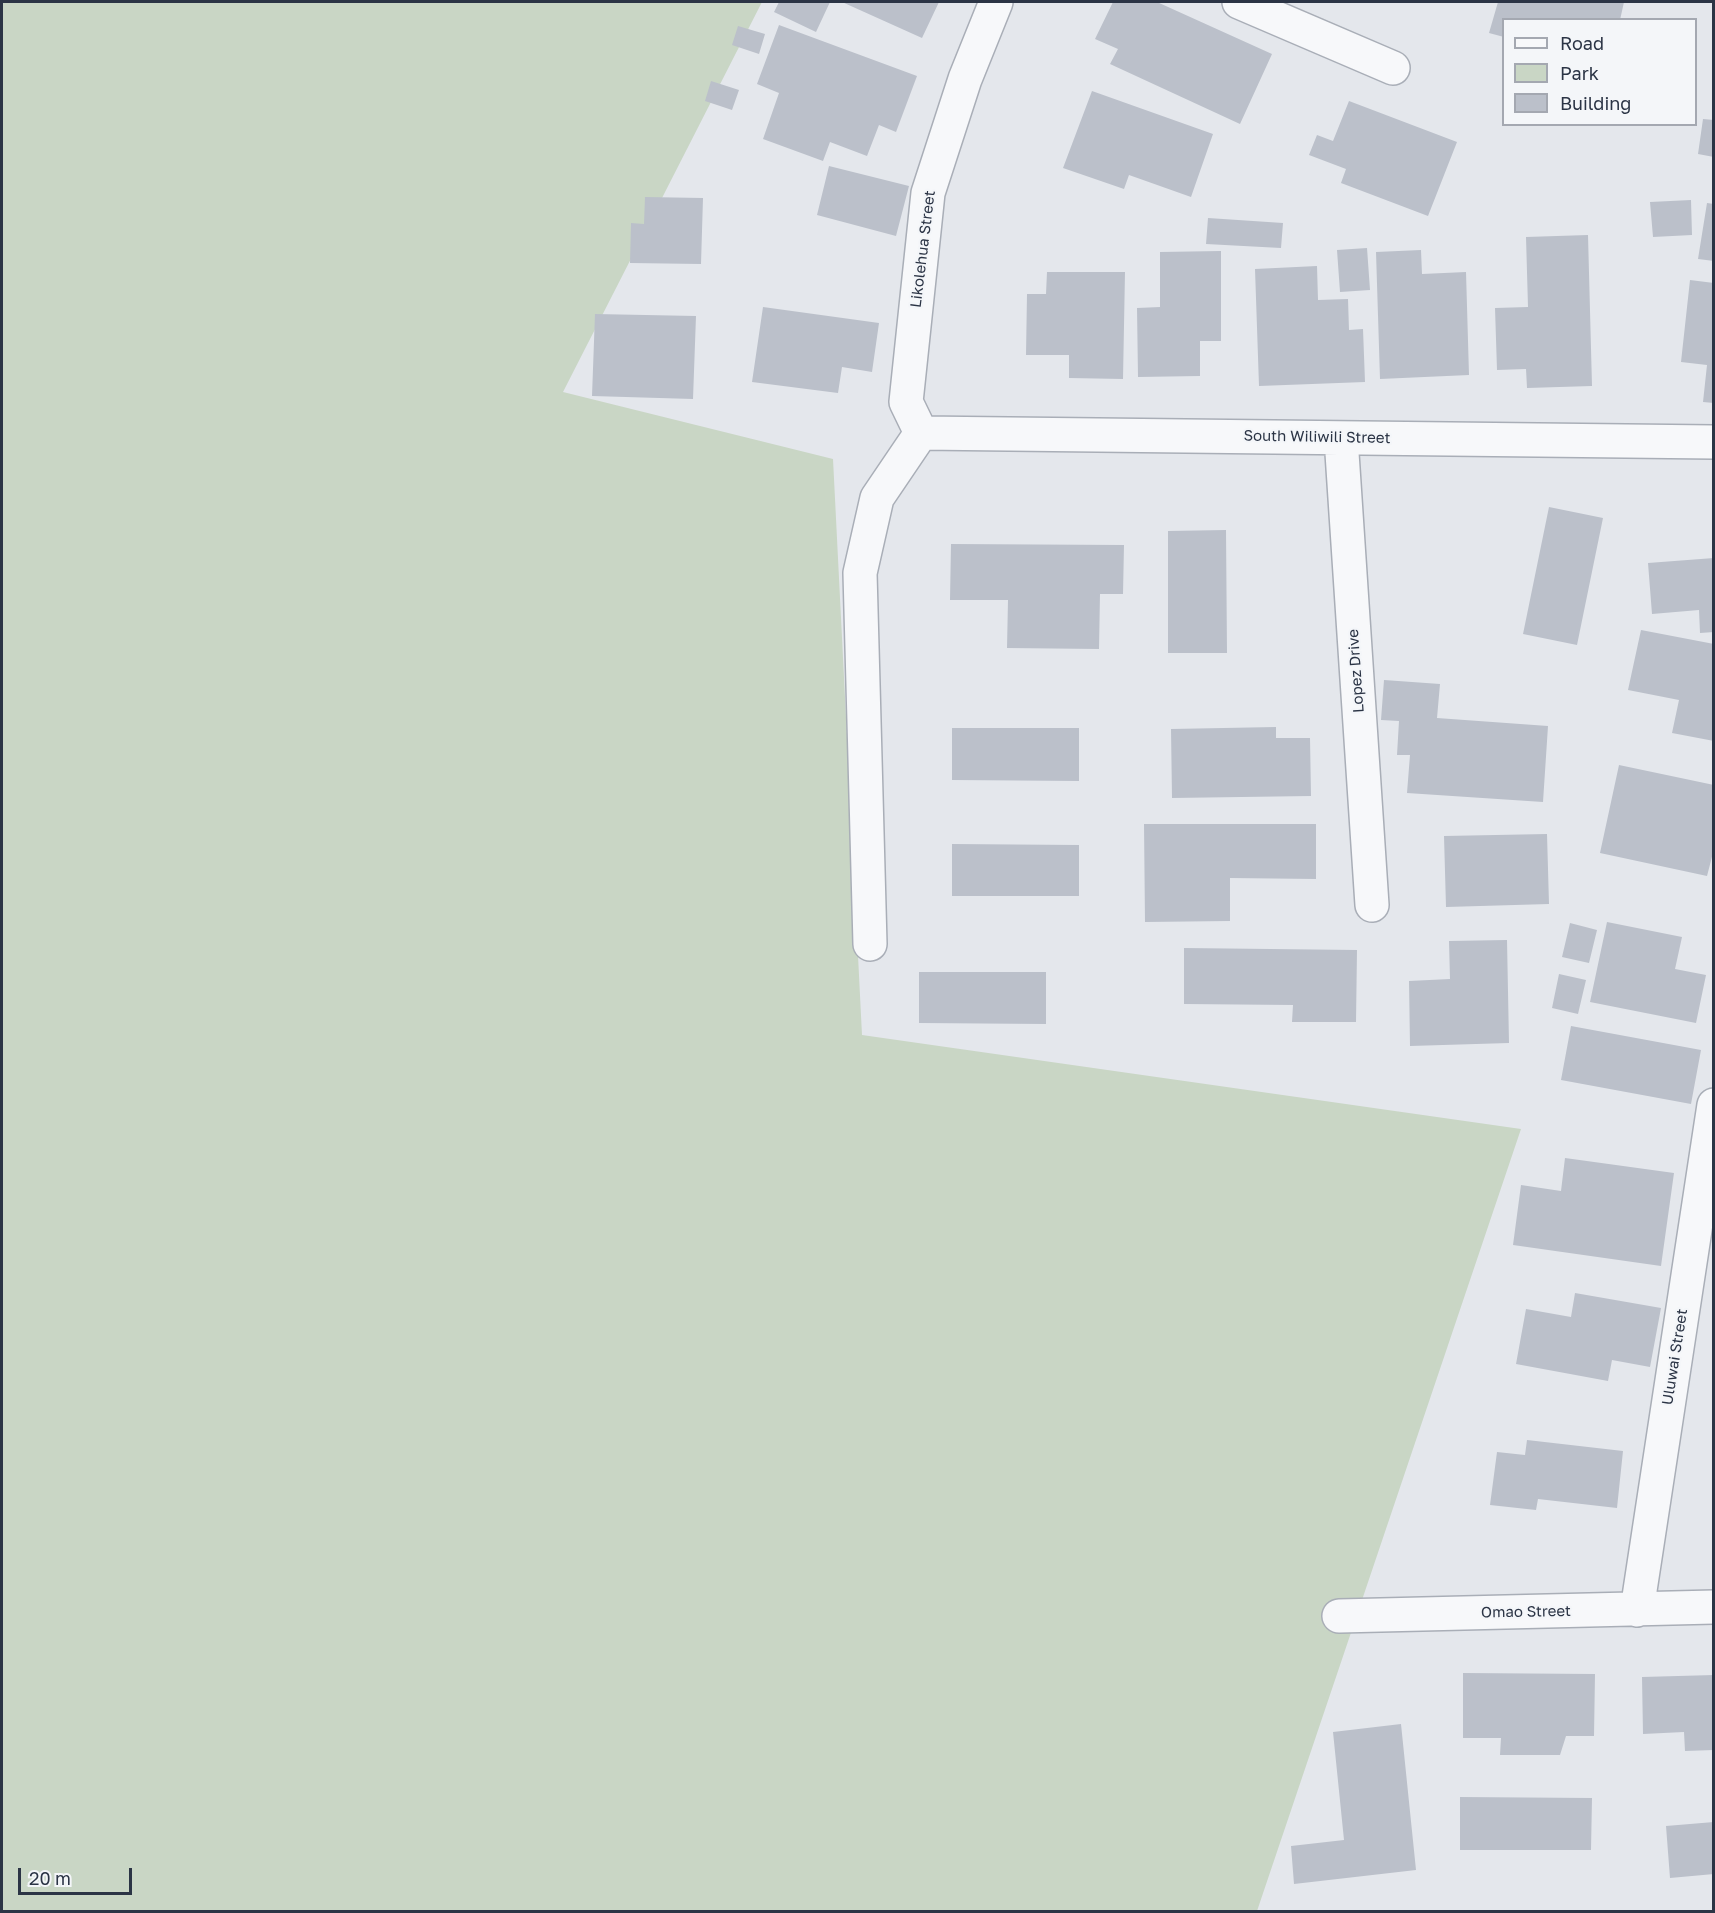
<!DOCTYPE html>
<html>
<head>
<meta charset="utf-8">
<style>
  body { margin:0 }
  #map { position:relative; width:1715px; height:1913px; overflow:hidden; background:#e4e7ec; font-family:"Golos Text",sans-serif }
  canvas { display:block }
  .frame { position:absolute; inset:0; border:3px solid #2b3445; pointer-events:none }
  .legend { position:absolute; left:1502px; top:18px; width:195px; height:108px; box-sizing:border-box; background:#f4f6f9; border:2px solid #a4a8b1; margin:0; padding:8px 10px; list-style:none; font-size:18px; color:#2b3445 }
  .legend li { display:flex; align-items:center; gap:12px; height:30px }
  .legend b { width:30px; border:2px solid #a4a8b1 }
  .scale { position:absolute; left:18px; top:1868px; width:114px; height:27px; box-sizing:border-box; border:3px solid #2b3445; border-top:0; padding-left:8px; font-size:18px; line-height:21px; white-space:nowrap; color:#2b3445; -webkit-text-stroke:4px #f4f6f9; paint-order:stroke }
</style>
</head>
<body>
<div id="map">
<canvas width="1715" height="1913"></canvas>
<div class="frame"></div>
<ul class="legend">
<li><b style="height:8px;background:#f7f8fa"></b>Road</li>
<li><b style="height:16px;background:#c9d6c5"></b>Park</li>
<li><b style="height:16px;background:#bbc0ca"></b>Building</li>
</ul>
<div class="scale">20 m</div>
</div>
<script>
const ctx = document.querySelector('canvas').getContext('2d');
ctx.lineJoin = 'round';
function fillPath(path, color) { ctx.fillStyle = color; ctx.fill(path, 'evenodd'); }
function strokePath(path, color, width, dash) { ctx.strokeStyle = color; ctx.lineWidth = width; ctx.lineCap = dash ? 'butt' : 'round'; ctx.setLineDash(dash || []); ctx.stroke(path); }
function write(font, color, halo, rows, align = 'center') {
  ctx.font = font + ' "Golos Text",sans-serif'; ctx.lineWidth = 4.5; ctx.setLineDash([]); ctx.textBaseline = 'middle'; ctx.strokeStyle = halo; ctx.fillStyle = color; for (const [text, x, y, turn = 0] of rows) {
    ctx.save(); ctx.translate(x, y); ctx.rotate((+turn || 0) * Math.PI / 180); ctx.textAlign = isNaN(turn) ? turn : align; if (halo) ctx.strokeText(text, 0, 0); ctx.fillText(text, 0, 0); ctx.restore();
  }
}
const green = new Path2D(`
  M2 2H762L563 392 833 459 862 1035 1521 1129 1257 1911 2 1912Z`);
const building = new Path2D(`
  M779 2H830L816 32 774 12Z
  M842 2H939L922 38Z
  M1113 2H1157L1272 54 1240 124 1110 64 1118 49 1095 39Z
  M1498 2H1624L1620 20H1504V37L1489 33Z
  M779 25 917 76 896 132 879 125 867 156 830 142 823 161 763 139 779 93 757 84Z
  M738 26 765 34 759 54 732 45Z
  M711 81 739 90 732 110 705 101Z
  M1092 91 1213 134 1191 197 1129 175 1124 189 1063 168Z
  M1349 101 1457 142 1428 216 1341 183 1346 169 1309 155 1317 135 1333 141Z
  M1703 119 1714 120V157L1698 154Z
  M829 166 909 186 896 236 817 215Z
  M645 197 703 198 701 264 630 263 631 223 644 224Z
  M1691 200 1692 235 1653 237 1650 202Z
  M1707 203 1714 204V261L1698 259Z
  M1208 218 1283 223 1281 248 1206 244Z
  M1588 235 1592 386 1527 388 1526 369 1497 370 1495 308 1528 307 1526 237Z
  M1367 248 1370 290 1340 292 1337 250Z
  M1421 250 1422 274 1466 272 1469 375 1380 379 1376 252Z
  M1221 251V341H1200V376L1138 377 1137 308 1160 307V252Z
  M1317 266 1318 300 1348 299 1349 330 1363 329 1365 382 1259 386 1255 269Z
  M1047 272H1125L1123 379 1069 378V355H1026L1027 294H1046Z
  M1690 280 1714 283V403L1703 402 1707 365 1681 362Z
  M763 307 879 323 872 372 842 367 838 393 752 382Z
  M595 314 696 316 693 399 592 396Z
  M1549 507 1603 518 1577 645 1523 634Z
  M1226 530 1227 653H1168V531Z
  M951 544 1124 545 1123 594H1100L1099 649 1007 648 1008 600H950Z
  M1714 558V632L1700 633 1699 610 1652 614 1648 563Z
  M1641 630 1714 644V741L1672 733 1679 700 1628 690Z
  M1384 680 1440 684 1437 718 1548 726 1543 802 1407 793 1410 755H1397L1399 721 1381 720Z
  M1276 727V738H1310L1311 796 1172 798 1171 729Z
  M952 728H1079V781L952 780Z
  M1619 765 1714 785V849L1707 876 1600 853Z
  M1144 824H1316V879L1230 878V921L1145 922Z
  M1547 834 1549 904 1446 907 1444 836Z
  M952 844 1079 845V896H952Z
  M1607 922 1682 937 1675 969 1706 975 1696 1023 1590 1002Z
  M1570 923 1597 930 1589 963 1562 957Z
  M1507 940 1509 1043 1410 1046 1409 981 1450 979 1449 941Z
  M1184 948 1357 950 1356 1022H1292L1293 1005 1184 1004Z
  M919 972H1046V1024L919 1023Z
  M1559 974 1586 980 1578 1014 1552 1008Z
  M1571 1026 1701 1050 1691 1104 1561 1080Z
  M1565 1158 1674 1173 1661 1266 1513 1245 1521 1185 1561 1191Z
  M1575 1293 1661 1308 1650 1367 1612 1360 1608 1381 1516 1364 1526 1309 1571 1317Z
  M1527 1440 1623 1451 1617 1508 1538 1499 1536 1510 1490 1505 1497 1452 1525 1455Z
  M1463 1673 1595 1674 1594 1736H1566L1560 1755H1500L1501 1738H1463Z
  M1714 1675V1750L1685 1751 1684 1732 1643 1734 1642 1677Z
  M1401 1724 1416 1870 1294 1884 1291 1846 1344 1840 1333 1732Z
  M1460 1797 1592 1798 1591 1850H1460Z
  M1714 1822V1874L1670 1878 1666 1826Z`);
const minor = new Path2D(`
  M1239 2 1393 68
  M921 433 1714 442
  M921 433 906 402 928 193 965 79 996 2
  M1341 438 1372 905
  M870 944 860 573 877 498 921 433
  M1637 1610 1714 1105
  M1339 1616 1714 1607`);
const streetNames = [
  ["Likolehua Street",923,249,-83],
  ["South Wiliwili Street",1317,437,1],
  ["Lopez Drive",1356,671,-94],
  ["Uluwai Street",1675,1357,-81],
  ["Omao Street",1526,1612,-1]
];
fillPath(green, '#c9d6c5');
fillPath(building, '#bbc0ca');
strokePath(minor, '#a9aeb7', 36);
strokePath(minor, '#f7f8fa', 33);
write('15px', '#2b3445', '#f4f6f9', streetNames);
</script>
</body>
</html>
